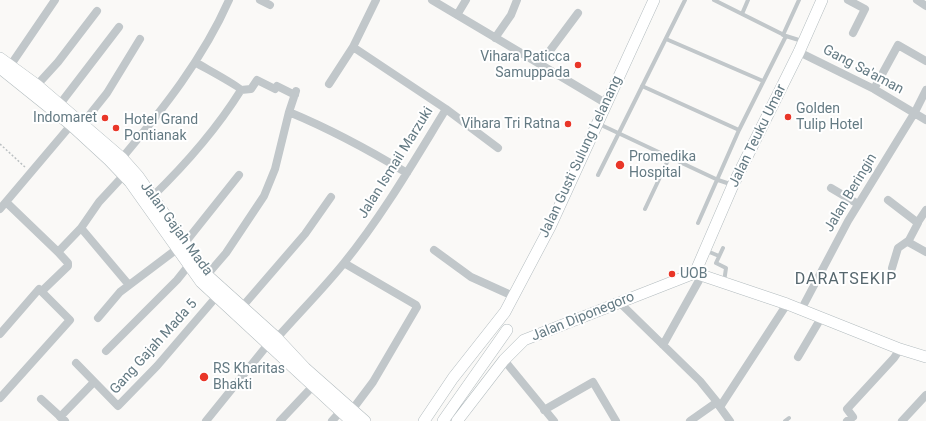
<!DOCTYPE html>
<html>
<head>
<meta charset="utf-8">
<style>
  body { margin:0 }
  canvas { display:block; background:#faf9f7 }
</style>
</head>
<body>
<canvas width="926" height="421"></canvas>
<script>
const ctx = document.querySelector('canvas').getContext('2d');
ctx.lineJoin = 'round';
function strokePath(path, color, width, dash) { ctx.strokeStyle = color; ctx.lineWidth = width; ctx.lineCap = dash ? 'butt' : 'round'; ctx.setLineDash(dash || []); ctx.stroke(path); }
function write(font, color, halo, rows, align = 'center') {
  ctx.font = font + ' Roboto,sans-serif'; ctx.lineWidth = 4; ctx.setLineDash([]); ctx.textBaseline = 'middle'; ctx.strokeStyle = halo; ctx.fillStyle = color; for (const [text, x, y, turn = 0] of rows) {
    ctx.save(); ctx.translate(x, y); ctx.rotate((+turn || 0) * Math.PI / 180); ctx.textAlign = isNaN(turn) ? turn : align; if (halo) ctx.strokeText(text, 0, 0); ctx.fillText(text, 0, 0); ctx.restore();
  }
}
const path = new Path2D(`
  M0 144 26 168`);
const lane = new Path2D(`
  M714 0 786 36 802 41
  M742 14 748 0
  M783 35 799 0
  M666 39 763 81
  M642 86 739 130
  M599 124 718 180 733 185
  M598 175 685 0
  M645 209 670 156
  M698 223 739 130 786 36
  M723 248 716 263 726 268 724 282
  M707 251 719 256
  M785 421 789 418`);
const street = new Path2D(`
  M260 0 270 5
  M432 0 607 104
  M848 0 865 9 853 33
  M917 0 926 6
  M457 15 466 0
  M495 38 511 15 517 0
  M799 52 874 89 926 120
  M540 64 578 13
  M10 66 55 0
  M329 84 353 47
  M37 85 58 62 97 11
  M874 89 898 45 926 61
  M241 90 251 89 257 80 275 89 277 86 295 95
  M60 104 119 27
  M446 109 498 148
  M289 112C330 129 369 150 407 173
  M83 123 107 93 140 39
  M122 158C163 109 203 59 229 0
  M831 188 858 204
  M152 197C186 164 216 130 241 90 239 86 203 67 195 62
  M888 200 918 223 908 242 926 252
  M6 202 58 252
  M0 209 71 125
  M918 222 926 210
  M81 228 129 285
  M184 244 239 175
  M434 250 471 277 513 296
  M344 263 416 305 417 307 373 382 352 410
  M892 268 898 248 908 241
  M207 275 226 253 264 196 275 169 289 112 296 91
  M42 291 68 266V263L58 252 81 228 99 202 124 175
  M619 302 700 381 717 402 690 421
  M242 307 305 234 331 197
  M801 310 848 221 915 112 926 90
  M98 318 120 292 177 249
  M0 334 39 289 70 320 0 398
  M277 338C299 313 323 289 344 263 383 215 414 161 446 109L353 47 376 0
  M663 345 702 275
  M106 351 177 280 189 265
  M798 357 821 318
  M504 360 554 421
  M76 363 118 406 157 366 217 296
  M41 399 65 421
  M717 403 730 421
  M720 407 787 304
  M544 410 593 382 616 421
  M60 417 94 382
  M206 421 269 343
  M280 421 313 386
  M332 421 340 412
  M847 421 853 417 847 409 894 358 900 349
  M902 421 926 395`);
const secondary = new Path2D(`
  M0 58 37 85 122 158 138 176 207 275 277 338 305 368 365 421
  M0 68 71 125 109 160 130 182 201 282 351 421
  M695 273 733 185 799 52 822 0
  M695 273 787 304 900 349 926 357
  M424 421 453 378 505 312 550 227 654 0
  M443 421 507 330
  M457 421 504 360 524 340 695 273`);
const markers = [
  [578,65,4,"#e93628"],
  [788,117,4,"#e93628"],
  [105,118,4,"#e93628"],
  [568,124,4,"#e93628"],
  [116,128,4,"#e93628"],
  [620,165,5,"#e93628"],
  [672,274,4,"#e93628"],
  [204,377,5,"#e93628"]
];
const poiNames = [
  ["Vihara Paticca",570,57,"right"],
  ["Samuppada",570,73,"right"],
  ["Golden",796,109],
  ["Tulip Hotel",796,125],
  ["Indomaret",97,118,"right"],
  ["Hotel Grand",124,120],
  ["Pontianak",124,136],
  ["Vihara Tri Ratna",560,124,"right"],
  ["Promedika",629,157],
  ["Hospital",629,173],
  ["UOB",680,274],
  ["RS Kharitas",213,369],
  ["Bhakti",213,385]
];
const streetNames = [
  ["Gang Sa'aman",863,70,28],
  ["Jalan Teuku Umar",758,136,-64],
  ["Jalan Gusti Sulung Lelanang",581,157,-65],
  ["Jalan Ismail Marzuki",396,163,-58],
  ["Jalan Beringin",851,193,-59],
  ["Jalan Gajah Mada",176,229,54],
  ["Jalan Diponegoro",583,317,-22],
  ["Gang Gajah Mada 5",154,347,-48]
];
const quarterNames = [
  ["DARATSEKIP",846,280]
];
strokePath(secondary, '#b3bcbf', 12);
strokePath(path, '#bbc0c2', 1.5, [2, 2]);
strokePath(lane, '#c1c7ca', 4);
strokePath(street, '#c1c7ca', 8);
strokePath(secondary, '#fff', 11);
for (const [x, y, r, color] of markers) { const dot = new Path2D(); dot.arc(x, y, r, 0, 2 * Math.PI); ctx.fillStyle = color; ctx.fill(dot); strokePath(dot, '#fff', 1.5); }
write('14px', '#647a83', '#fff', poiNames, 'left');
write('14px', '#647a83', '#fff', streetNames);
ctx.letterSpacing = '1px';
write('16px', '#56676e', '#fff', quarterNames);
ctx.letterSpacing = '0px';
</script>
</body>
</html>
